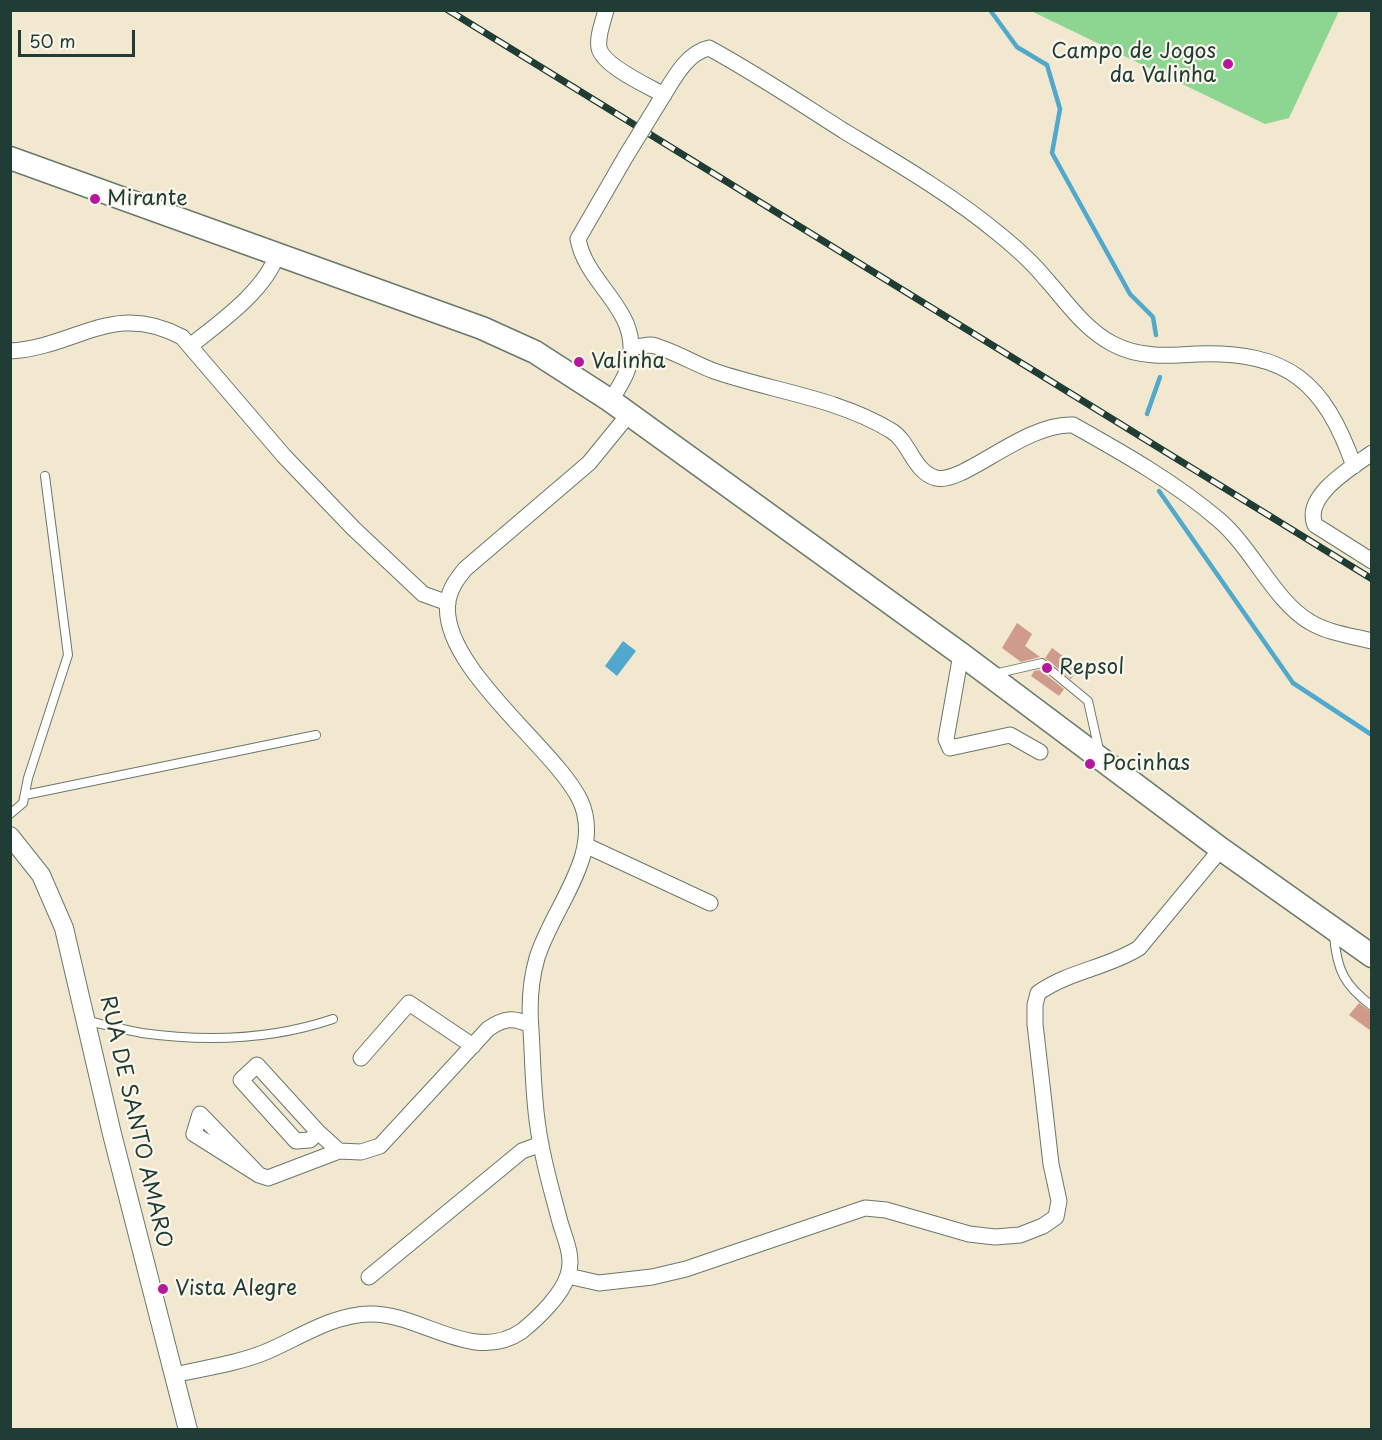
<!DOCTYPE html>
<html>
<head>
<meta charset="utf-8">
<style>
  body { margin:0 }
  #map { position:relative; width:1382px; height:1440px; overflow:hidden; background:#f1e8cf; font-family:"Playpen Sans",sans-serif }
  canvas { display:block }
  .frame { position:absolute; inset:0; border:12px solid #1f3d34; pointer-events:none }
  .scale { position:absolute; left:18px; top:30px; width:117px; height:27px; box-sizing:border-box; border:3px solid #1f3d34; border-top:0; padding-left:8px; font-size:18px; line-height:21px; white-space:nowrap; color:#1f3d34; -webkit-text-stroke:4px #fbf7ec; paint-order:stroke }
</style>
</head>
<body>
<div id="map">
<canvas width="1382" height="1440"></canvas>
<div class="frame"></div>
<div class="scale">50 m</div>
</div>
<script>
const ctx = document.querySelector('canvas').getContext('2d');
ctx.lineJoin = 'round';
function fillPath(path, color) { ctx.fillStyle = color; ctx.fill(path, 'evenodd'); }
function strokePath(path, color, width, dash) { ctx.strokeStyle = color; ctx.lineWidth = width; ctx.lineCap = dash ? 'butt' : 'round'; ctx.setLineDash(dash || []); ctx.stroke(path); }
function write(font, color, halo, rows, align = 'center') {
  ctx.font = font + ' "Playpen Sans",sans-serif'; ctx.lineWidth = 4.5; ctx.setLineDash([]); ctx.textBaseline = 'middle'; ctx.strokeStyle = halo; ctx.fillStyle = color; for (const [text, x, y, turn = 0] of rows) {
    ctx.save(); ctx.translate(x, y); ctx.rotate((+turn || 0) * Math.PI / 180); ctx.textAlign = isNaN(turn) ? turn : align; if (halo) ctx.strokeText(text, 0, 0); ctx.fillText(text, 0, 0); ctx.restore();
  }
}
const green = new Path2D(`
  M1031 11H1339L1289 118 1265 124Z`);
const water = new Path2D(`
  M623 641 636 651 617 676 605 666Z`);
const stream = new Path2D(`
  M990 10 1017 47 1047 65 1060 109 1052 153 1130 294 1153 317 1156 335
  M1147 414 1160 377
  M1159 491 1293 683 1372 735`);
const building = new Path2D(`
  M1017 623 1032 634 1025 646 1040 657 1021 662 1002 648Z
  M1052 648 1079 668 1071 679 1045 658Z
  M1040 670 1064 689 1059 696 1031 676 1034 671Z
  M1359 1003 1371 1012V1031L1349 1015Z`);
const service = new Path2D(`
  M994 674 1042 663 1088 701 1099 750
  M25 795 316 735
  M10 814 23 803 28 778 68 655 45 476
  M1334 936C1337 970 1344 985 1372 1006
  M88 1021C106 1025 124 1030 142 1033 206 1042 271 1040 333 1019`);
const minor = new Path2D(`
  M606 10C603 22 597 36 599 48 603 66 648 86 664 95
  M658 104C671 84 685 53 709 48 755 73 800 103 844 131 897 163 952 195 999 234 1015 247 1032 262 1045 278 1066 301 1084 329 1113 344 1139 358 1169 356 1197 354 1288 351 1324 382 1354 466
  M190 346C219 323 266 290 277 254
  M633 347C638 347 645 345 651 345 666 347 697 365 714 371 772 391 837 398 890 430 910 441 913 472 936 478 963 485 1025 422 1073 425 1123 453 1176 483 1219 520 1252 548 1275 602 1310 622 1328 633 1352 636 1372 641
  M10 351C77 347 113 300 182 337L284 456 353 528 423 594 448 603
  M611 401C616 391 625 379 628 368 645 311 587 288 578 239L626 156
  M1372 453C1351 468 1303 496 1315 525L1372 561
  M961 654 946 739 950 748 1010 735 1040 752
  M585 845 710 903
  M361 1058 409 1003 473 1046
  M318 1132 310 1140 296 1141 241 1080 257 1065 318 1132 339 1151
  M259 1175 200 1114 194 1134 259 1175 268 1178 339 1151 361 1152 380 1146 488 1029C504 1018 513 1017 530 1025
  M568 1276 599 1283 652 1277 686 1269 865 1208 886 1210 969 1234 995 1237 1020 1235 1043 1226 1056 1217 1059 1201 1051 1164 1035 1024V1005L1038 993C1069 971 1107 968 1139 948L1221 849
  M369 1277 522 1151 541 1144
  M174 1375C205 1368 240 1363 268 1351 300 1337 335 1314 370 1314 421 1313 473 1365 522 1331 538 1318 562 1295 568 1275 574 1257 565 1239 560 1222 552 1191 542 1159 538 1127 533 1095 533 1063 531 1030 529 1006 530 982 537 958 552 908 605 853 580 800 555 748 438 665 448 601 450 588 457 579 465 569L589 463 629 414`);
const tertiary = new Path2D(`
  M10 836 41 875 64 928 112 1134 188 1430`);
const primary = new Path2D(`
  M10 158 482 328 535 352 611 401 961 654 1221 849 1372 956`);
const rail = new Path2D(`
  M448 10 1372 579`);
const minorBridge = new Path2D(`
  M626 156 658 104`);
const markers = [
  [1228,64,6,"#b5179e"],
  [95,199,6,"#b5179e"],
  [579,362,6,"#b5179e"],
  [1047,668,6,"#b5179e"],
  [1090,764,6,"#b5179e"],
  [163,1289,6,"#b5179e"]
];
const poiNames = [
  ["Campo de Jogos",1216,52,"right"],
  ["da Valinha",1216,76,"right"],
  ["Mirante",107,199],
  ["Valinha",591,362],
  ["Repsol",1059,668],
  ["Pocinhas",1102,764],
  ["Vista Alegre",175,1289]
];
const streetNames = [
  ["RUA DE SANTO AMARO",135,1122,77]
];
fillPath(green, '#8dd692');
fillPath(water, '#50a8cd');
strokePath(stream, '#50a8cd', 4.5);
fillPath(building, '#cf9c8b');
strokePath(service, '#68796a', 10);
strokePath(minor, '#68796a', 17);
strokePath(tertiary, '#68796a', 20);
strokePath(primary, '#68796a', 25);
strokePath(service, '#fff', 8);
strokePath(minor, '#fff', 15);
strokePath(tertiary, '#fff', 18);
strokePath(primary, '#fff', 22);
strokePath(rail, '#1f3d34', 7);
strokePath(rail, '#fbf7ec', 4.5, [14]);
strokePath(minorBridge, '#68796a', 17, []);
strokePath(minorBridge, '#fff', 15);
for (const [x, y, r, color] of markers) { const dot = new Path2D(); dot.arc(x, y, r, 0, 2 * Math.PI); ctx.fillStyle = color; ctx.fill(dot); strokePath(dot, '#fbf7ec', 2); }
write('21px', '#1f3d34', '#fbf7ec', poiNames, 'left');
write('21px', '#1f3d34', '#fbf7ec', streetNames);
</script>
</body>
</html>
